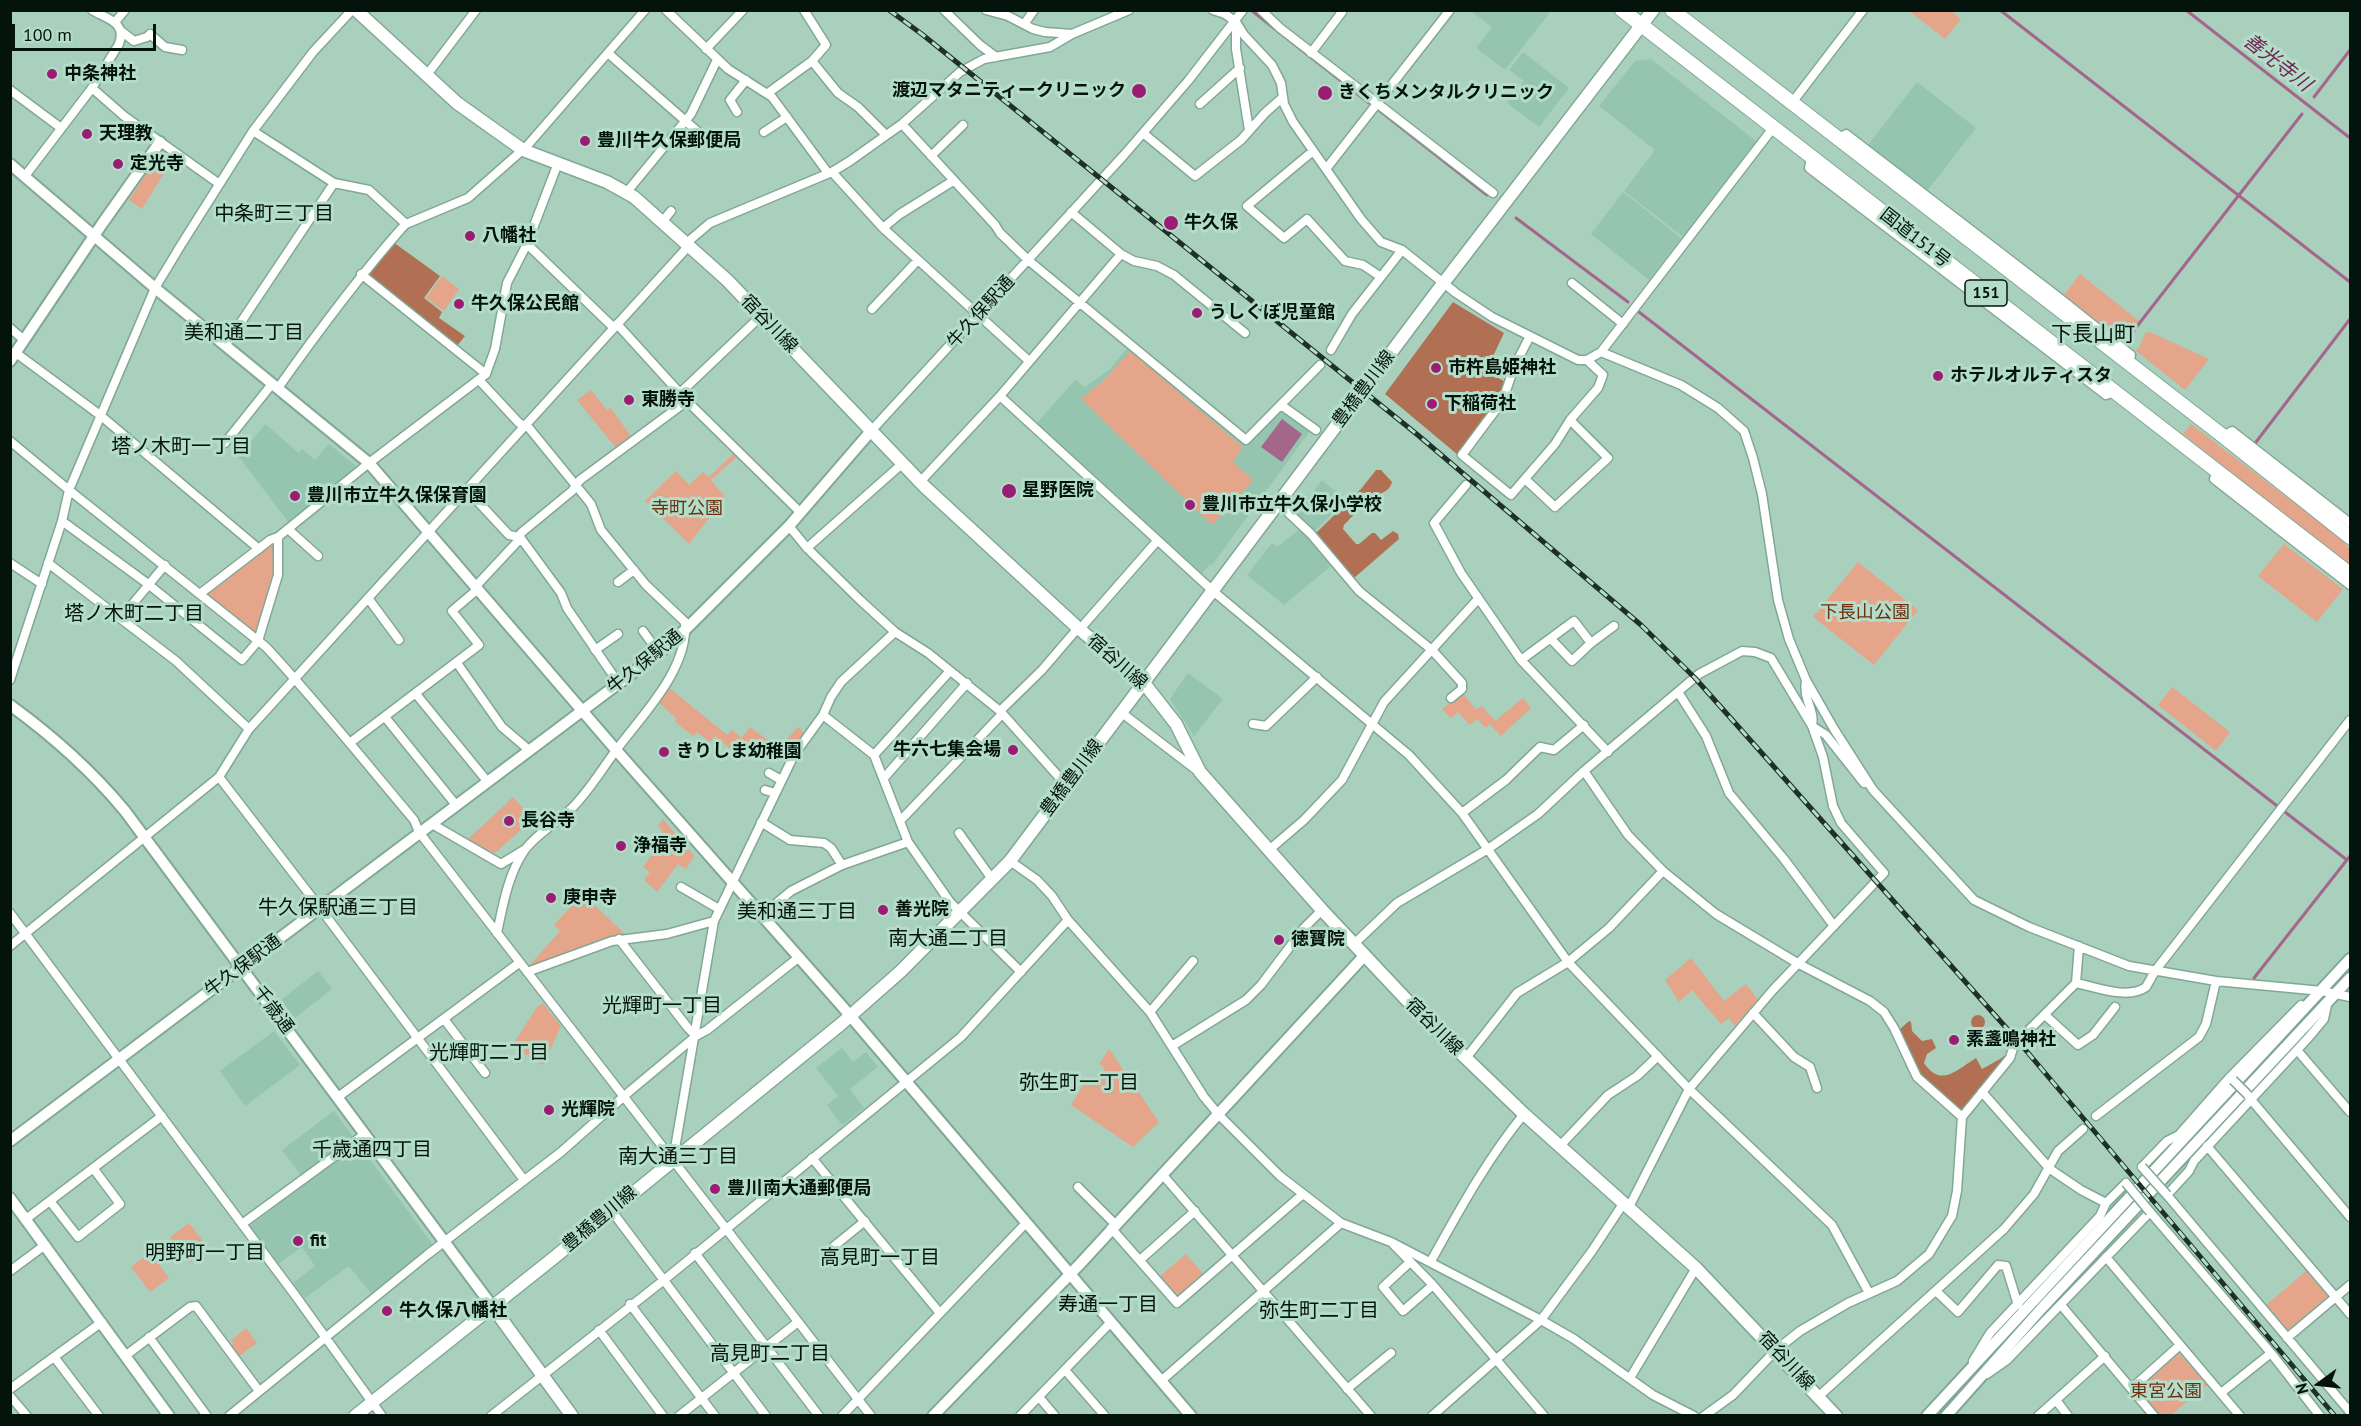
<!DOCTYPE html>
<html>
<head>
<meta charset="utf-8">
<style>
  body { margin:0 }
  #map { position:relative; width:2361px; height:1426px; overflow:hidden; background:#a8d0bc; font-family:"PT Sans",sans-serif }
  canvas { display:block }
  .frame { position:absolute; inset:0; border:12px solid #05130d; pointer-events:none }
  .north { position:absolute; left:2289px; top:1354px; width:60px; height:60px; -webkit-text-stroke:4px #b4ddc9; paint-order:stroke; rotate:255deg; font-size:16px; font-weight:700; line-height:24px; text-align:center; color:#05130d }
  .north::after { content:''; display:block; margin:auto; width:21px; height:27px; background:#05130d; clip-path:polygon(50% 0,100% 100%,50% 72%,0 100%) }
  .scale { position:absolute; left:12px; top:24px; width:144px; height:27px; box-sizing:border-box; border:3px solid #05130d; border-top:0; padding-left:8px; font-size:18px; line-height:21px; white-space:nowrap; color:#05130d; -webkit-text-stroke:4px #b4ddc9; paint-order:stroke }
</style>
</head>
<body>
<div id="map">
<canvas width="2361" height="1426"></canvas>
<div class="frame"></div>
<div class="north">N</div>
<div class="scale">100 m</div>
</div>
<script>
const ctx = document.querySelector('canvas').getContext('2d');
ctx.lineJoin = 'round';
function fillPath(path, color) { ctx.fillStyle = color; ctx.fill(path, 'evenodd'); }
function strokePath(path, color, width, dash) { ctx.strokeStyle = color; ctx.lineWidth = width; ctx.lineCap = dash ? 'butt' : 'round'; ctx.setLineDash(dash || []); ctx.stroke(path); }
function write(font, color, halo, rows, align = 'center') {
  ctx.font = font + ' "PT Sans","Noto Sans JP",sans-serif'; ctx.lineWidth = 6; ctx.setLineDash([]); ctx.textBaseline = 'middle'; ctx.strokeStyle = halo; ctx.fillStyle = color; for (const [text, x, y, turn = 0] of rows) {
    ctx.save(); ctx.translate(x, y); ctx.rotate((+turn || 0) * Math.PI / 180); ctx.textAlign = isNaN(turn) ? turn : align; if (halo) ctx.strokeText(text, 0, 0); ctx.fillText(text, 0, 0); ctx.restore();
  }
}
const built = new Path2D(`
  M1471 11H1551L1505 70 1476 48 1492 27Z
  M1523 52 1569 88 1539 127 1507 103 1524 81 1509 70Z
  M1651 59 1756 141 1683 237 1624 191 1655 150 1599 106 1635 61Z
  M1917 82 1976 128 1927 191 1868 145Z
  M1623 192 1681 238 1649 280 1591 234Z
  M1129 346 1247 445 1281 411 1310 431 1213 564 1208 566 1200 576 1036 424 1075 380 1085 387 1110 369Z
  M265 424 299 453 302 449 315 460 329 444 356 466V469L289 523 239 457Z
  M1322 480 1346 500 1314 532 1295 515Z
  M1301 528 1332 565 1284 605 1247 575 1272 543 1277 547Z
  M1188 673 1223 699 1194 736 1170 699Z
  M318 971 332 989 295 1018 281 1000Z
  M274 1031 300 1065 245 1106 220 1071Z
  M842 1048 853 1062 866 1052 878 1067 850 1089 864 1108 842 1125 827 1105 838 1096 816 1068Z
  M334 1111 434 1246 372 1295 349 1266 305 1298 293 1283 315 1266 302 1247 278 1264 250 1226 307 1183 282 1150Z`);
const green = new Path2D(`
  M1909 11H1951L1961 19 1945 39Z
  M165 150 174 157 142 209 129 200 161 151Z
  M2080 274 2139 321 2123 341 2064 295Z
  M442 276 459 289 444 311 426 298Z
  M2150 332 2209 359 2185 390 2135 350 2139 348 2145 333Z
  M1130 351 1243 447 1233 462 1253 480 1212 525 1081 399 1103 381Z
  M591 390 607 410 611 408 632 438 617 449 577 400Z
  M2191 424 2336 535 2350 549V570L2256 497 2223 466 2183 434Z
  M735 452 739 455 711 480 725 497 689 544 645 501 676 471 689 485 703 472 709 477Z
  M271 543 277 547 276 573 258 633H255L208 595V591Z
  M2284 544 2343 589 2317 622 2258 576Z
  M1858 562 1918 610 1874 665 1813 617Z
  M667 686 727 735 732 730 742 738 750 727 779 748 798 727 805 734 786 762 774 753 769 760 748 743 739 756 715 736 710 742 697 732 693 736 675 722 677 719 657 701Z
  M2172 687 2230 732 2216 751 2158 705Z
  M1462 693 1476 709 1482 706 1495 721 1523 698 1531 708 1501 736 1490 724 1486 728 1477 719 1470 725 1458 712 1451 718 1442 709Z
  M513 797 533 819 495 853 466 841Z
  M663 819 694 856 686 869 678 864 657 892 644 880 650 872 643 867 666 836 658 826Z
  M578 899 583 904 588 899 626 935 616 936 532 967 529 966 560 931 554 925Z
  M1691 958 1724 1001 1746 984 1758 1000 1734 1026 1729 1018 1721 1024 1692 990 1679 1002 1665 980Z
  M543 1003 561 1026 543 1065 512 1046 537 1007Z
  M1109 1049 1159 1122 1133 1147 1071 1105 1087 1079 1095 1083 1105 1068 1099 1064Z
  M189 1223 208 1248 189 1263 170 1237Z
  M150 1252 169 1278 150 1292 131 1267Z
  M1186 1254 1204 1275 1177 1298 1159 1277Z
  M2306 1271 2328 1296 2287 1331 2265 1306Z
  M246 1328 257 1343 238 1357 230 1346 233 1343 231 1340Z
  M2179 1353 2207 1385 2171 1415H2159L2137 1390Z`);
const forest = new Path2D(`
  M393 242 440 276 424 298 442 312 439 318 465 336 457 346 369 277 367 271Z
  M1453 302 1504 333 1486 371 1507 383 1500 399 1458 455 1385 394Z
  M1376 470H1381L1392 482C1389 493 1381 492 1373 497 1362 504 1353 516 1344 525L1343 529 1356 544H1359L1372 533H1375L1381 540 1393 531 1398 534 1399 539 1354 578 1315 534 1361 489Z
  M1971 1022a7 7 0 1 1 14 0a7 7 0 1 1-14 0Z
  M1909 1021 1911 1022 1912 1031 1922 1041 1932 1039 1936 1048 1927 1054 1924 1063C1941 1088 1956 1070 1976 1058L1982 1069 2000 1059 2011 1051 1961 1111 1919 1074 1899 1030Z`);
const water = new Path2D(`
  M1282 419 1302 434 1282 462 1261 447Z`);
const stream = new Path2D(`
  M1251 10 1369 103
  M2000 10 2350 282
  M2186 10 2350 138
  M2314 97 2350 50
  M1380 111 1487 195
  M1516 218 1628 302
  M1639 312 2347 860
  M2124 343 2302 114
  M2253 446 2350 319
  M2254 978 2350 856`);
const minor = new Path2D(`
  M666 10 728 69 772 97 828 173
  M944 10 980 45 996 57
  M986 10 1008 16 1033 29 1045 32 1072 34 1129 10
  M1213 10 1225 14 1236 22 1244 35 1272 65 1281 83 1284 104 1293 122 1361 219 1381 242 1402 250 1456 293 1492 317 1578 360H1587L1601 352 1681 385 1718 408 1744 431 1753 458 1762 494 1778 600 1789 639 1806 680 1834 729 1873 790 1974 900 2029 927 2129 966 2216 981 2322 991 2350 997
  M1261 10 1280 28 1493 193
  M116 21 125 10
  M1236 22V49L1249 130
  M1025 23 1034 10
  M121 31 134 41 147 37 150 34 165 47 182 50
  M706 49 743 10
  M1311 53 1342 12 1340 10
  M609 54 697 131
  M812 61 838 93 858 107 886 135
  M426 76 476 10
  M92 88 124 116 218 183
  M10 90 61 128
  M768 93 812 61 826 45 804 10
  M1200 104 1240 68
  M1791 104 1863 10
  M737 112 730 100 746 80
  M902 124 995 225 1000 233 1028 260 1246 440 1320 365
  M253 131 334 183 369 190 406 224
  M764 132 787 117
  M1143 133 1195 176 1241 140 1265 113 1283 97
  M1837 140 1846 134 2057 296 2131 355 2129 363
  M1313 151 1247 206 1284 238 1307 219 1345 261 1363 265 1381 277
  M931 156 963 125
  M1811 158 1809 168 2106 395 2114 392
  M1326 169 1450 10
  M832 172 883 228 1029 361
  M25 176 92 88 119 44C127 22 107 19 92 10
  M626 193 691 114 717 60
  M1071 212 1121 254 1134 261 1157 266 1174 275 1245 333
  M663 221 671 211
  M883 228 900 214 953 181
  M527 244 614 328
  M361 274 486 374
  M1572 283 1623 324
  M872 309 918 260
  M617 324 687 401 801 513
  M10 328 24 340
  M1530 336 1514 367 1503 400 1462 455 1511 495 1555 444 1570 420 1598 388 1603 375 1587 360
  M225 346 334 183
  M1331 350 1352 314 1402 250
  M1601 352 1773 128
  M16 353 100 415 259 549
  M480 381 519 423 529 428 591 504 601 530 646 585 685 622C689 670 640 717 614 753 600 772 587 794 569 811 555 824 535 835 524 851 508 875 503 905 497 933
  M278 388C317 333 356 280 401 229L406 224 468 198 527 146 645 10
  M680 393 761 316
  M1000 396 1213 591 1409 755 1462 813 1568 962 1689 1089 1832 1225 1869 1293
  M1281 405 1316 430
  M871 431 1124 155 1188 81 1243 10
  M2223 436 2232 431 2350 523
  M10 441 69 490 266 647C318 703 365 762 414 820L419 832 871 1416
  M225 443 272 384
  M2217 471 2214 479 2350 585
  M1525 479 1555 507 1608 458 1570 420
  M920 482 1000 396 1121 254
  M1466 485 1434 523 1461 573 1521 660 1608 752
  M468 491 509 535 520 537 561 593 567 608 619 684
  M1278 503 1311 534 1359 591 1432 650 1462 683V689L1451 698
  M62 521 148 584 242 660 258 641 278 575V537
  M789 526 807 548 860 600 895 632 928 653 1000 711 1067 786
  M288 529 318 556
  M807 548 903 463
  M10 563 42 584
  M48 563 176 661 249 729
  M618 582 634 570
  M476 586 519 540 521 533 572 491 580 480 687 401
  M201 593 270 540 278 537 369 463 486 374 495 349 507 283 527 244 558 163
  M368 598 399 640
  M121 618 165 565
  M1080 629 1157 541
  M643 631 659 653
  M1551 639 1572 661 1591 643
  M595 650 618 634
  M1521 660 1574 621 1591 643 1614 626
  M457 663 502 727 529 750
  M10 680 62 521 69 490 155 288 181 245 253 131 313 52 352 10
  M1678 692 1706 736 1729 793 1784 859 1834 926
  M416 694 487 781
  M1000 711 1042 670 1078 628
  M1122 713 1199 772
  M823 715 874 755 908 842 950 902 1021 972
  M385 717 456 805
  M1253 724 1266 726 1317 677
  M1812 726 1826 735 1864 783
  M351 742 479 645 452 611 478 589
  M874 755 949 672
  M1584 771 1628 835 1663 871 1716 914 1799 964 1870 1001 1884 1012 1894 1028 1917 1077 1962 1117
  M769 773 781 780
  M219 777 320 908 524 1180
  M884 778 967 683
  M765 790 775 793
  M1462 813 1506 780 1540 747 1554 750 1584 725
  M900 821 1002 714
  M761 822 790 840 824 843 831 848 842 865
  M432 824 501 864 524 850
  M959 833 992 879
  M1269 850 1304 820 1342 780 1384 702 1478 599
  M1010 861 1037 880 1052 896 1068 920 1150 1012 1204 1097 1219 1115 1280 1176 1341 1223 1391 1242 1541 1320 1574 1339 1653 1395 1694 1416
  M681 887 719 909
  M10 913 295 1295 382 1416
  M761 916 791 891 842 865 908 842
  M619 939 688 1028 696 1036
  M1354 944 1397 903 1488 849 1538 814 1584 771 1699 674 1742 651 1755 652 1771 658 1812 726C1816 712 1802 698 1806 680
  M10 946 219 777 249 729 684 251 690 240 710 223 832 172 850 161 902 124 960 72 984 59 1050 47 1072 34
  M527 972 612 941 667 934 714 921
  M2076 983 2079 946
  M2327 1005 2324 1019 2309 1037 2194 1161 2189 1171 2167 1195 2350 1412
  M1150 1012 1193 961
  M1753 1013 1794 1057 1810 1067 1817 1088
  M2045 1015 2078 1045 2093 1035 2115 1007
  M444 1019 485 1073
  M1172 1046 1246 1000 1261 985 1304 928 1322 910
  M2297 1050 2350 1112
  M1466 1058 1517 993 1568 962 1609 928 1663 871
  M1982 1092 2050 1169 2081 1190 2106 1203
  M2248 1096 2350 1217
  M338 1097 519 963
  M2096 1116 2199 1037 2206 1024 2216 981
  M2207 1146 2350 1314
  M1559 1147 1608 1095 1637 1076 1658 1056
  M812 1158 939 1312
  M673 1160 714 921 794 755 823 715 831 697 841 682 895 632
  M2142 1167 2167 1141 2179 1135 2230 1077 2301 1005
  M1162 1174 1371 1416
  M1078 1187 1115 1224
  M50 1201 78 1237 120 1204 93 1168
  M1628 1209 1689 1089 1772 991 1884 873 1841 823 1833 806 1823 757 1812 726
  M611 1210 766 1416
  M26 1219 162 1116
  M242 1224 365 1134
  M1111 1228 1177 1303 1303 1194
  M1393 1244 1433 1285 1544 1416
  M833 1247 865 1221
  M695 1253 819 1416
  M2106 1257 2240 1416
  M1140 1260 1195 1211
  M1431 1261C1459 1211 1487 1159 1524 1114
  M1409 1263 1383 1287 1403 1311 1433 1285
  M10 1271 45 1245
  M1936 1291 1958 1312 1998 1265 2006 1266 2018 1305
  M630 1304 715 1416
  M2061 1305 2154 1416
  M599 1330 663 1416
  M149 1337 207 1416
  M2287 1338 2350 1285
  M125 1356 190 1307 196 1306 259 1391
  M55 1358 99 1416
  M1973 1361 1990 1333 2100 1216 2106 1203 2126 1183
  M1065 1370 1105 1416
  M1987 1374 2007 1360 2150 1212 2271 1353
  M1630 1378 1696 1268
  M1161 1381 1341 1223
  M2132 1388 2180 1345
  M10 1389 102 1322
  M1347 1389 1391 1353
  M2221 1393 2271 1353 2320 1416
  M10 1396 27 1416
  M1819 1396 2004 1229 2034 1194 2058 1151 2083 1129
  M1039 1397 1055 1416
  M2056 1400 2068 1416
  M229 1416 427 1255 561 1152 630 1091 696 1036 707 1030 798 958
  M491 1416 664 1280 961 1037 1068 920
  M679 1416 798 1322
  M842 1416 1026 1223
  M1020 1416 1111 1322
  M1432 1416 1541 1320 1592 1251 1623 1204
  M1704 1416 1733 1395 1776 1350 1800 1331 1848 1303 1897 1281 1929 1254 1952 1216 1957 1191 1962 1117 2010 1058 2014 1045 2076 983C2096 987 2128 1000 2146 987L2155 971 2350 720
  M2038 1416 2105 1356`);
const tertiary = new Path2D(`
  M10 164 155 288 369 463 616 750 841 1005 1191 1416
  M10 361 102 224 160 142
  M10 705C54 737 91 770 125 811L492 1306
  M10 1141 659 653 685 630 789 526 871 431
  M10 1198 169 1416
  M933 1416 1079 1265 1365 955
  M1927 1416 2350 959
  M1946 1416 2042 1308 2350 978`);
const secondary = new Path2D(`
  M356 10 457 103 523 150 607 182 634 197 727 280 925 487 1078 628 1144 683 1176 724 1200 772 1322 910 1417 1011 1524 1114 1696 1268 1836 1416
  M492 1306 572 1416
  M355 1416 551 1260 841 1024 901 971 1010 861 1435 294 1653 10`);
const trunk = new Path2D(`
  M1622 10 2350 574
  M1672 10 2223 436 2350 537`);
const rail = new Path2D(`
  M889 10 923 35 1419 436 1641 625 1695 678 2018 1041 2335 1416`);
const minorBridge = new Path2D(`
  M2233 1080 2248 1095
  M2142 1167 2167 1195
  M2126 1183 2150 1212`);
const markers = [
  [52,74,6,"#9a1c73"],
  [1139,91,8,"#9a1c73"],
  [1325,93,8,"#9a1c73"],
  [87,134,6,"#9a1c73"],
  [585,141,6,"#9a1c73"],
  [118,164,6,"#9a1c73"],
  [1171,223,8,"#9a1c73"],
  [470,236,6,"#9a1c73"],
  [459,304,6,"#9a1c73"],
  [1197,313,6,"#9a1c73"],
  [1436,368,6,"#9a1c73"],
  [1938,376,6,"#9a1c73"],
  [629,400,6,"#9a1c73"],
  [1432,404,6,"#9a1c73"],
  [1009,491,8,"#9a1c73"],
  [295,496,6,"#9a1c73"],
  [1190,505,6,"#9a1c73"],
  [1013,750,6,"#9a1c73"],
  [664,752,6,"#9a1c73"],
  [509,821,6,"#9a1c73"],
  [621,846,6,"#9a1c73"],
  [551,898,6,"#9a1c73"],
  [883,910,6,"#9a1c73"],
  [1279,940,6,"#9a1c73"],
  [1954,1040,6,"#9a1c73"],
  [549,1110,6,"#9a1c73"],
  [715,1189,6,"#9a1c73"],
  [298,1241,6,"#9a1c73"],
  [387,1311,6,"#9a1c73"]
];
const shields = [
  [1986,293,42]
];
const shieldNames = [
  ["151",1986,293]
];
const poiNames = [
  ["中条神社",64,74],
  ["渡辺マタニティークリニック",1126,91,"right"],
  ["きくちメンタルクリニック",1338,93],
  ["天理教",99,134],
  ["豊川牛久保郵便局",597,141],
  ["定光寺",130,164],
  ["牛久保",1184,223],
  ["八幡社",482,236],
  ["牛久保公民館",471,304],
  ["うしくぼ児童館",1209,313],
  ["市杵島姫神社",1448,368],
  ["ホテルオルティスタ",1950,376],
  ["東勝寺",641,400],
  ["下稲荷社",1444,404],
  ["星野医院",1022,491],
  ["豊川市立牛久保保育園",307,496],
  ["豊川市立牛久保小学校",1202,505],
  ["牛六七集会場",1001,750,"right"],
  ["きりしま幼稚園",676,752],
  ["長谷寺",521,821],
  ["浄福寺",633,846],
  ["庚申寺",563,898],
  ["善光院",895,910],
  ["徳寶院",1291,940],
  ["素盞鳴神社",1966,1040],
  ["光輝院",561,1110],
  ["豊川南大通郵便局",727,1189],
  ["fit",310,1241],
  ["牛久保八幡社",399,1311]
];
const streetNames = [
  ["国道151号",1915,238,38],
  ["牛久保駅通",981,312,-48],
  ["宿谷川線",769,324,46],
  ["豊橋豊川線",1364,389,-53],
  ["牛久保駅通",645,662,-39],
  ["宿谷川線",1117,662,41],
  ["豊橋豊川線",1072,778,-53],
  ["牛久保駅通",243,966,-37],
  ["千歳通",273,1010,53],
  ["宿谷川線",1434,1027,45],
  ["豊橋豊川線",600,1219,-40],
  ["宿谷川線",1786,1361,47]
];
const parkNames = [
  ["寺町公園",687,509],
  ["下長山公園",1865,613],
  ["東宮公園",2166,1392]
];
const waterNames = [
  ["善光寺川",2277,63,38]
];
const neighbourhoodNames = [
  ["中条町三丁目",274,214],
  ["美和通二丁目",244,333],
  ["塔ノ木町一丁目",181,447],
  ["塔ノ木町二丁目",134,614],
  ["牛久保駅通三丁目",338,908],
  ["美和通三丁目",797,912],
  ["南大通二丁目",948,939],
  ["光輝町一丁目",662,1006],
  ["光輝町二丁目",489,1053],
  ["弥生町一丁目",1079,1083],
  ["千歳通四丁目",372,1150],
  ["南大通三丁目",678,1157],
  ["明野町一丁目",205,1253],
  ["高見町一丁目",880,1258],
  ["寿通一丁目",1108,1305],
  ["弥生町二丁目",1319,1311],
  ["高見町二丁目",770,1354]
];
const quarterNames = [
  ["下長山町",2093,335]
];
fillPath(built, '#96c5af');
fillPath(green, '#e4a58b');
fillPath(forest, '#b17054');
fillPath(water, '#a4668b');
strokePath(stream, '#a4668b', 3);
strokePath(minor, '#81a895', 11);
strokePath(tertiary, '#81a895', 14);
strokePath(secondary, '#81a895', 15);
strokePath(trunk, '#81a895', 16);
strokePath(minor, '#fff', 8);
strokePath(tertiary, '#fff', 10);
strokePath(secondary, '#fff', 12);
strokePath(trunk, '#fff', 14);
strokePath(rail, '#1e3028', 5);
strokePath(rail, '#b4ddc9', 3, [9]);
strokePath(minorBridge, '#81a895', 11, []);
strokePath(minorBridge, '#fff', 8);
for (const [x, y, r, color] of markers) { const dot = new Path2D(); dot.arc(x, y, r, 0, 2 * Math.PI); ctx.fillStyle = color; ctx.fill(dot); strokePath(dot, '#b4ddc9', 2); }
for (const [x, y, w] of shields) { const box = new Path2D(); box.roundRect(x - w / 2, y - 13, w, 26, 4.5); ctx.fillStyle = '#b4ddc9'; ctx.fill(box); strokePath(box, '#05130d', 1.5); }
write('bold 16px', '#05130d', null, shieldNames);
write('bold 18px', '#05130d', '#b4ddc9', poiNames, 'left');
write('18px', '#05130d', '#b4ddc9', streetNames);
write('18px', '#6d2f10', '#b4ddc9', parkNames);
write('italic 20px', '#702456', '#b4ddc9', waterNames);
write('20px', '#05130d', '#b4ddc9', neighbourhoodNames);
write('21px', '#05130d', '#b4ddc9', quarterNames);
</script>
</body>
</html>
